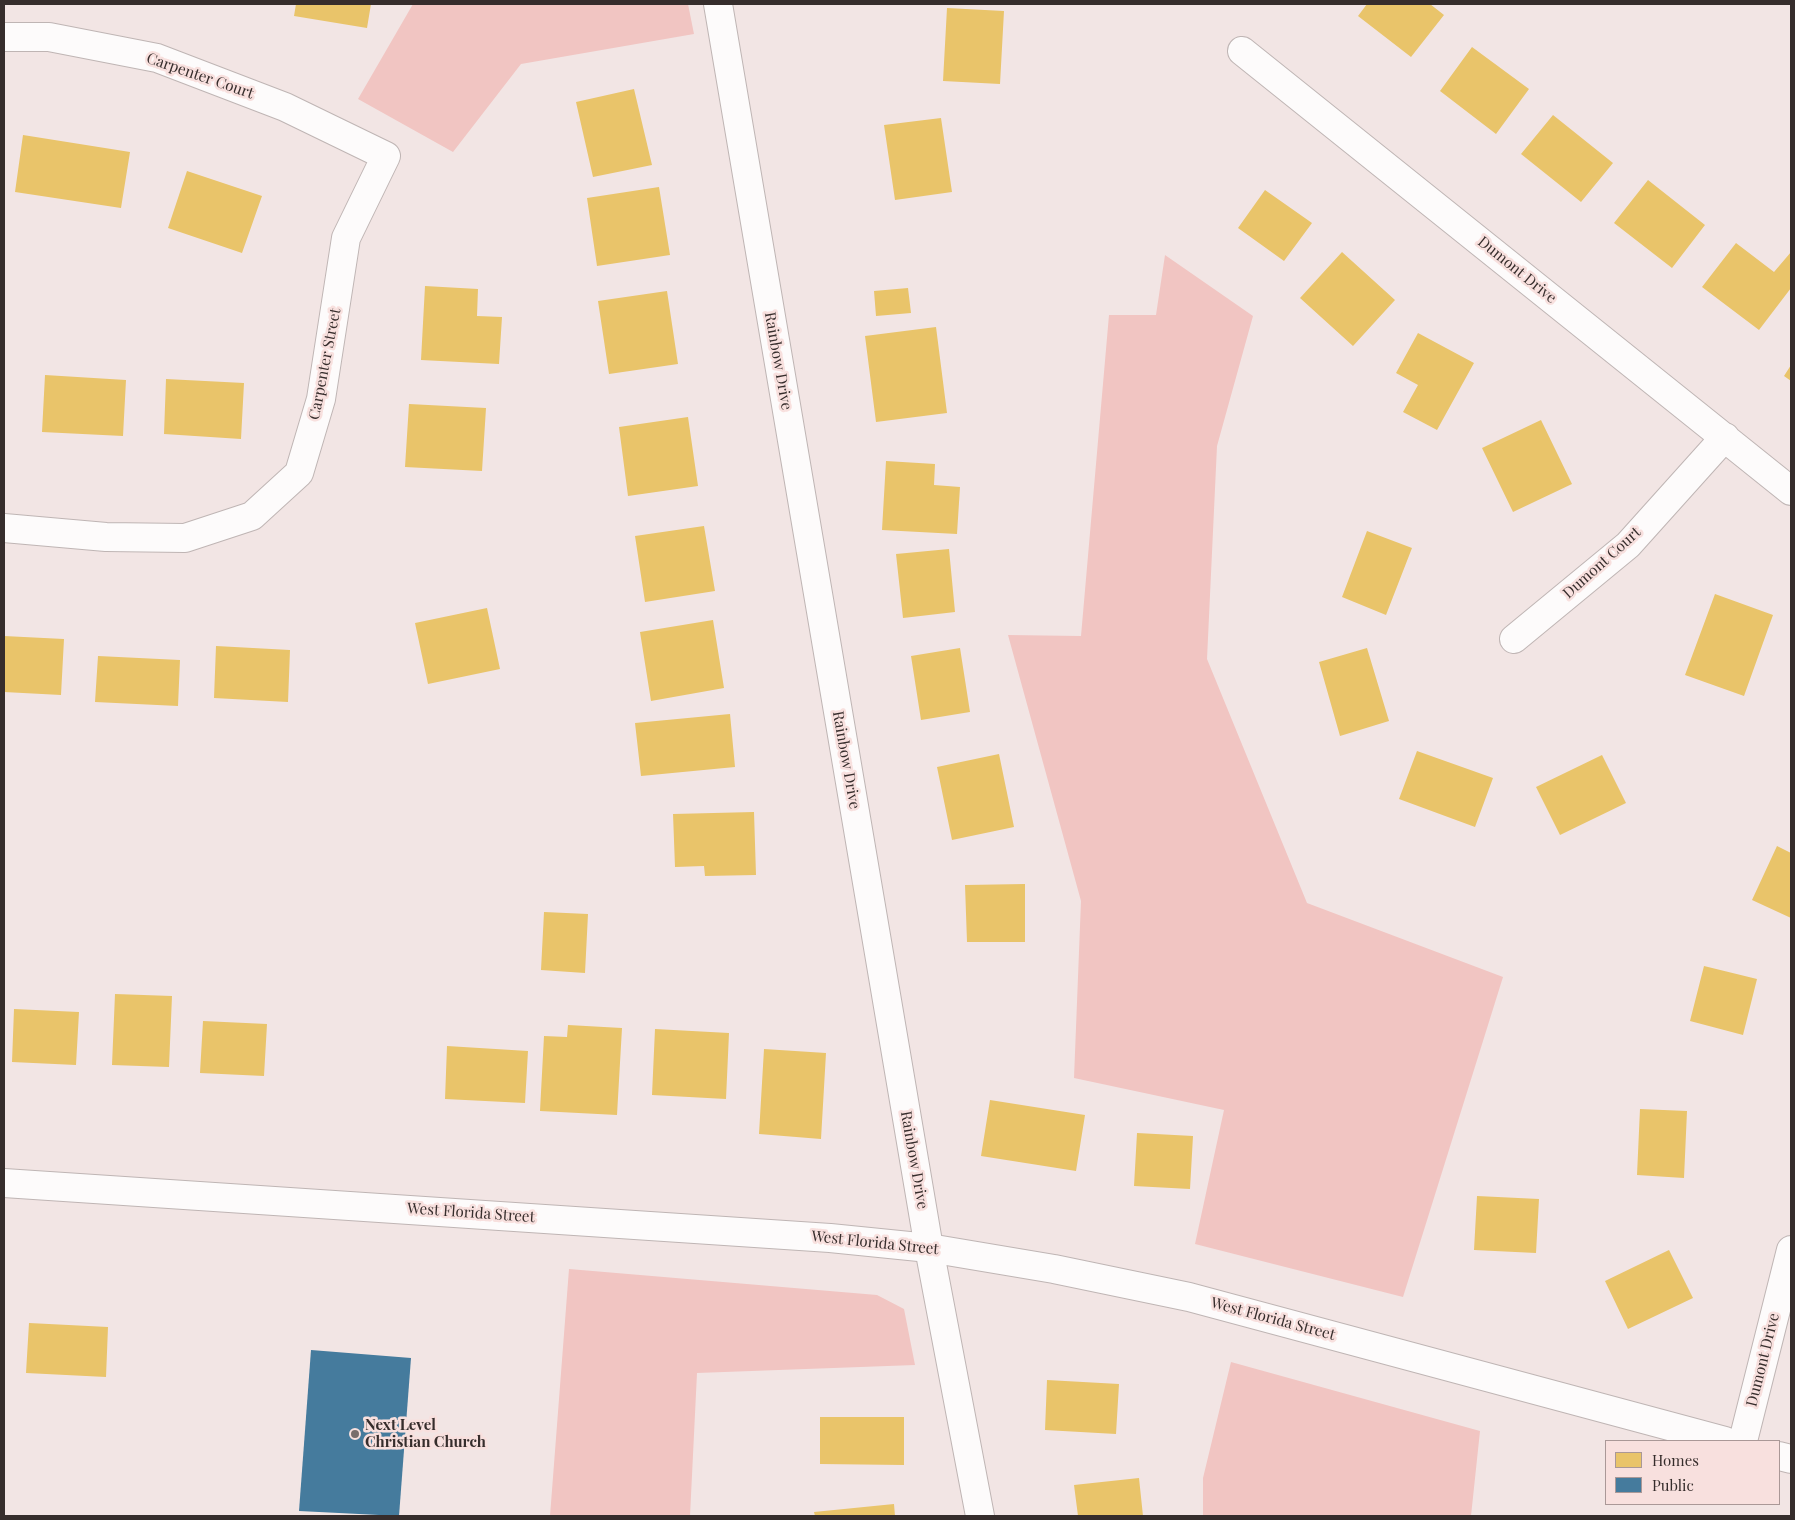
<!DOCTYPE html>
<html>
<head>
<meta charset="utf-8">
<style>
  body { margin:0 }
  #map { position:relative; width:1795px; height:1520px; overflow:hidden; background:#f2e5e4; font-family:"Playfair Display",serif }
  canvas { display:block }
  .frame { position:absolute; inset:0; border:5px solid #362d2c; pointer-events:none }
  .legend { position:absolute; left:1605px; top:1440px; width:175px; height:65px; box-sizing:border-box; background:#f8e0de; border:1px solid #aa9897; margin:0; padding:6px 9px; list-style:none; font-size:15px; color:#362d2c }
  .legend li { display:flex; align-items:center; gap:10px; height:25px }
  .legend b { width:25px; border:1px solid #aa9897 }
</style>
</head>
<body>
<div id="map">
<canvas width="1795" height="1520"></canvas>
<div class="frame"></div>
<ul class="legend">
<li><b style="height:14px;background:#e9c46a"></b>Homes</li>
<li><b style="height:14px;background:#457b9d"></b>Public</li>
</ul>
</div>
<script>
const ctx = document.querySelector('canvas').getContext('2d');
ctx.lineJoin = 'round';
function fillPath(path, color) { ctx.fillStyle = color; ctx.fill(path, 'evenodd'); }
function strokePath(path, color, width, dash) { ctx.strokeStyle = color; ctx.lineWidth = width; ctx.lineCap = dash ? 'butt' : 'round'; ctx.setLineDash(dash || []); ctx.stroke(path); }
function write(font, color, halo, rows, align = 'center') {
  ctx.font = font + ' "Playfair Display",serif'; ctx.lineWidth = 5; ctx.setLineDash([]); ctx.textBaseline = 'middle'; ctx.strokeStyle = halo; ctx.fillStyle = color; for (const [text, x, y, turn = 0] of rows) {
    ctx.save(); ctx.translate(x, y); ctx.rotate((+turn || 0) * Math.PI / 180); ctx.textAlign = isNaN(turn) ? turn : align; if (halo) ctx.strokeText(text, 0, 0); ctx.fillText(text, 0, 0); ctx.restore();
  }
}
const green = new Path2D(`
  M413 4H688L694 34 521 64 453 152 358 99Z
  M1165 255 1253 316 1217 446 1207 659 1307 903 1503 977 1403 1297 1195 1244 1224 1110 1074 1078 1081 901 1008 635 1081 636 1109 315H1156Z
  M569 1269 877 1295 904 1309 915 1365 697 1373 690 1516H550Z
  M1231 1362 1480 1431 1471 1516H1203V1478Z`);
const homes = new Path2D(`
  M296 4H371L367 28 294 16Z
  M1367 4H1430L1444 15 1411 57 1358 16Z
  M947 8 1004 11 1000 84 943 81Z
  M1472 47 1529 89 1496 134 1440 91Z
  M634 89 652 165 593 177 576 102Z
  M1553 115 1613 163 1581 202 1521 154Z
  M941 118 952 192 895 200 884 125Z
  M23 135 130 152 121 208 15 192Z
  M187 171 262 196 242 253 168 228Z
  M1648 180 1705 225 1672 268 1614 223Z
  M659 187 670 255 597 266 587 198Z
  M1265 190 1312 223 1284 261 1238 228Z
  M1736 243 1774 272 1791 252V288L1759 330 1702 287Z
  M1342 252 1395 300 1353 346 1300 298Z
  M425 286 478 289 477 316 502 317 499 364 421 360Z
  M908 288 911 313 876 316 874 291Z
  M667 291 678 364 609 374 598 301Z
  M936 327 947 413 876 422 865 336Z
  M1418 333 1474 363 1437 430 1403 412 1418 385 1396 373Z
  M1791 365V381L1784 376Z
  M45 375 126 380 123 436 42 432Z
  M166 379 244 383 241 439 164 434Z
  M409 404 486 408 482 471 405 467Z
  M688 417 698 486 628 496 619 427Z
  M1541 420 1572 484 1513 512 1482 448Z
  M886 461 935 464 934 485 960 487 957 534 882 530Z
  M704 526 715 591 645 602 635 536Z
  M1367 531 1412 548 1386 615 1342 597Z
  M949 549 955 612 903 618 896 554Z
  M1715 594 1773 615 1744 696 1685 675Z
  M487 608 500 669 428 684 415 623Z
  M713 620 724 688 651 701 640 632Z
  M4 636 64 639 61 695 4 692Z
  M216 646 290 650 288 702 214 698Z
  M960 648 970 712 921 720 911 656Z
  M1367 648 1389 721 1340 736 1319 662Z
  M98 656 180 660 178 706 95 702Z
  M730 714 735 767 641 776 635 723Z
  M1417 751 1493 778 1475 827 1399 799Z
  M999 754 1014 827 952 840 937 767Z
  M1602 755 1626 803 1560 835 1536 787Z
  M754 812 756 875 705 876 704 866 675 867 673 814Z
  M1777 846 1791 853V918L1752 900Z
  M1025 884V942H967L965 885Z
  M544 912 588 914 585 973 541 970Z
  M1704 966 1757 979 1743 1035 1690 1021Z
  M115 994 172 996 169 1067 112 1065Z
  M14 1009 79 1012 76 1065 12 1062Z
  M203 1021 267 1024 264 1076 200 1073Z
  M568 1025 622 1028 617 1115 540 1111 544 1036 567 1037Z
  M655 1029 729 1033 726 1099 652 1095Z
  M447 1046 528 1051 525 1103 445 1099Z
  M764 1049 826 1053 821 1139 759 1134Z
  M990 1100 1085 1115 1076 1171 981 1156Z
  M1640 1109 1687 1111 1684 1178 1637 1175Z
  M1137 1133 1193 1136 1190 1189 1134 1186Z
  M1477 1196 1539 1199 1536 1253 1474 1250Z
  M1669 1250 1693 1298 1628 1329 1605 1281Z
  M29 1323 108 1327 106 1377 26 1373Z
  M1047 1380 1119 1384 1116 1434 1045 1430Z
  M820 1417H904V1465L820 1464Z
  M1139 1478 1143 1516H1078L1074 1485Z
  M894 1504 895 1516H815L814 1512Z`);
const public = new Path2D(`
  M311 1350 411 1358 399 1516 299 1511Z`);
const street = new Path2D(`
  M718 4 929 1248 980 1516
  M4 37H49L157 58 285 107 386 156 346 238 321 399 299 473 252 516 185 538 106 537 4 528
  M1242 51 1791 491
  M1514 639 1628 545 1725 437
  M1743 1441 1791 1250`);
const secondary = new Path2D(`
  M4 1183 830 1238 929 1248 1054 1269 1189 1297 1725 1441
  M1779 1456 1791 1459`);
const markers = [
  [355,1434,5,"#786d6c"]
];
const streetNames = [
  ["Carpenter Court",200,76,19],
  ["Dumont Drive",1517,270,39],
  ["Rainbow Drive",778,361,80],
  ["Carpenter Street",325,364,-79],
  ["Dumont Court",1602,563,-42],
  ["Rainbow Drive",846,760,80],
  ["Rainbow Drive",914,1160,80],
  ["West Florida Street",471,1213,4],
  ["West Florida Street",875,1243,6],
  ["West Florida Street",1273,1319,15],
  ["Dumont Drive",1763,1360,-76]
];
const poiNames = [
  ["Next Level",365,1425],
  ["Christian Church",365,1442]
];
fillPath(green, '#f1c5c2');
fillPath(homes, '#e9c46a');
fillPath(public, '#457b9d');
strokePath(street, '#bfb5b4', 30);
strokePath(secondary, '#bfb5b4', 30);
strokePath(street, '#fdfbfb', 28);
strokePath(secondary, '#fdfbfb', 28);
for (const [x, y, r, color] of markers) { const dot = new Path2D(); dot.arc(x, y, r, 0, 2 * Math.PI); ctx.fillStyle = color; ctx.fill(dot); strokePath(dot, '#f8e0de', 2); }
write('15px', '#362d2c', '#f8e0de', streetNames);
write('bold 15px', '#362d2c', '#f8e0de', poiNames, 'left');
</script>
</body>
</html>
